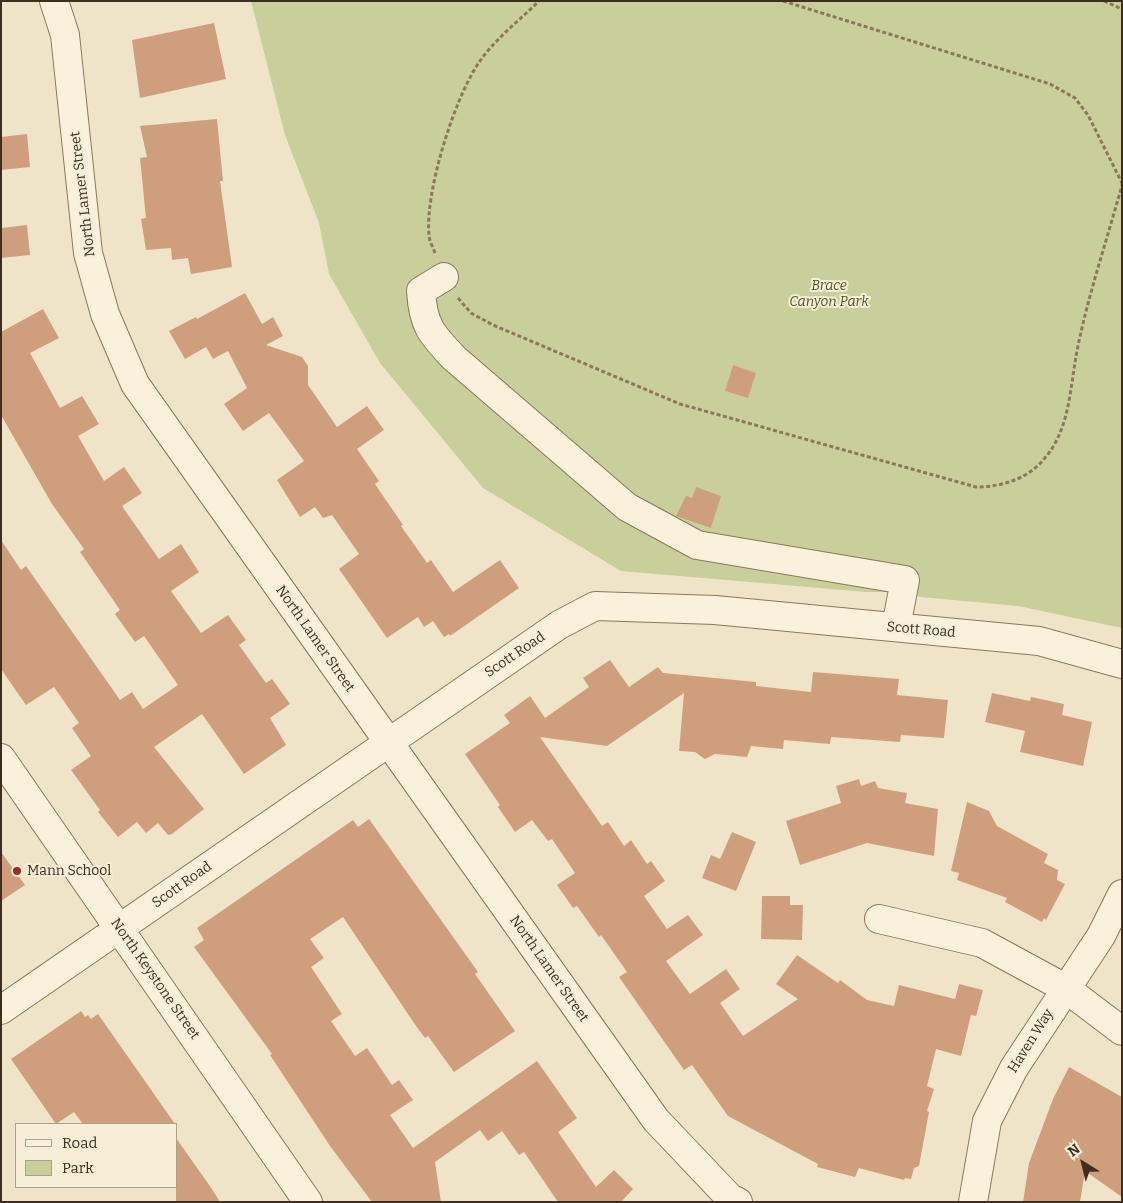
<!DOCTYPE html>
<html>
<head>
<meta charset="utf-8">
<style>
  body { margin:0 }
  #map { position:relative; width:1123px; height:1203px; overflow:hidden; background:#f0e4c8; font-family:Bitter,serif }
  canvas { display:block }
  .frame { position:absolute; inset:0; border:2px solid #3d2e20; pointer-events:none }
  .legend { position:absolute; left:15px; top:1123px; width:162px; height:65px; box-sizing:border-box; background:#f7eed8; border:1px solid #ada18e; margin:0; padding:6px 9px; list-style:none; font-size:15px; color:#3d2e20 }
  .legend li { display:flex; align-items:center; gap:10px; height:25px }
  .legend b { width:25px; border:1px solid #ada18e }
  .north { position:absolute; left:1058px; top:1138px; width:50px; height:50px; -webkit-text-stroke:4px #f7eed8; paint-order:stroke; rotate:324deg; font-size:14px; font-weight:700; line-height:20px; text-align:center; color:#3d2e20 }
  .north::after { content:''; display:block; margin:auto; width:18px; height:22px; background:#3d2e20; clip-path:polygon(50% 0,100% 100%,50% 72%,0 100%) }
</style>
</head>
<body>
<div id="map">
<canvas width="1123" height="1203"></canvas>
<div class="frame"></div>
<ul class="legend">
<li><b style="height:6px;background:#faf1dc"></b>Road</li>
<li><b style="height:14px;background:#c9cf9b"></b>Park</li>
</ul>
<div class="north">N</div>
</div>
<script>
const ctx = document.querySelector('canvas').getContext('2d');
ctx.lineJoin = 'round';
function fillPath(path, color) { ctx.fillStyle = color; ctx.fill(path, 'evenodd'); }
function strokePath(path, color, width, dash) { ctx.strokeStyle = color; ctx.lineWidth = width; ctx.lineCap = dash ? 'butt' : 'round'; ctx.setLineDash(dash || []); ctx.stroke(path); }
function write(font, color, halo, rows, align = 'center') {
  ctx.font = font + ' Bitter,serif'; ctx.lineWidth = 4; ctx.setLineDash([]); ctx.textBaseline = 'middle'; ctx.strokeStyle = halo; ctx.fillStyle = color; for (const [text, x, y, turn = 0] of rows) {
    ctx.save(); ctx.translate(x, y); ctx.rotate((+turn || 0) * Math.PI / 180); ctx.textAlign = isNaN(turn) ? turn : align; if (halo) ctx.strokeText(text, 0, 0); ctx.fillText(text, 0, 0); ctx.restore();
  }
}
const green = new Path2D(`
  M251 1H1122V628L1018 606 921 597 891 592H866L621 571 483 488 380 363 329 274 319 223 285 135Z`);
const building = new Path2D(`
  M214 23 226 79 140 98 132 40Z
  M217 119 223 181H220L232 267 191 274 188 258 172 260 171 248 146 250 141 219 146 218 140 158 147 157 140 126Z
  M27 134 30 167 1 170V137Z
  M27 225 30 255 1 258V228Z
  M245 293 262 324 273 317 283 336 266 345 302 357 308 366V385L337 427 367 406 384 430 357 449 379 481 375 484 403 525 401 526 427 563 431 560 453 592 500 560 519 588 450 636 449 634 444 637 433 621 424 627 418 617 387 638 339 569 359 554 332 515 323 518 315 507 300 517 277 480 304 461 269 413 243 431 224 404 247 388 228 351 213 359 206 347 185 359 169 331 196 317 197 319Z
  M43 309 59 338 30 353 60 408 82 396 99 424 78 436 104 481 124 467 142 493 122 506 159 559 181 544 199 572 171 591 201 633 228 615 246 640 239 645 266 683 272 679 290 704 270 718 286 745 244 774 202 714 154 747 204 809 172 834 168 835 158 823 146 833 137 822 118 837 98 812 100 810 71 770 91 756 72 728 79 723 54 687 26 705 1 669V540L21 570 26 566 120 700 132 692 143 709 178 685 144 636 135 642 115 614 120 610 80 552 84 549 52 504 1 415V332Z
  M733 365 756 373 748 398 725 391Z
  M696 487 721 496 711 528 676 516 686 496 692 498Z
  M610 660 629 687 658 667 663 673 756 682V686L811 692 813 672 899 679 897 695 948 700 944 738 901 735 900 742 831 737 830 744 784 740 783 749 751 746 747 757 715 754 705 759 695 752 679 751 684 693 607 746 540 737 602 826 608 822 624 846 631 840 647 864 651 861 665 881 644 896 667 929 688 915 703 935 666 961 690 994 726 969 740 989 720 1003 743 1036 798 999 776 984 797 955 838 983 840 980 867 1000 894 1006 899 985 955 999 959 984 983 990 976 1016 971 1015 961 1056 936 1049 927 1086 934 1089 927 1111 929 1112 919 1166 914 1168 911 1179 905 1178 904 1180 859 1168 855 1177 817 1167 818 1164 728 1116 692 1065 684 1070 619 977 627 972 601 935 599 937 577 906 573 908 557 885 575 873 552 839 548 841 532 820 515 832 498 807 500 805 465 754 510 723 504 715 530 696 545 718 589 687 583 678Z
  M992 693 1030 701 1031 697 1064 704 1062 715 1092 722 1083 766 1020 752 1025 731 985 722Z
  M859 779 861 786 875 781 878 788 907 793 905 803 938 809 934 856 867 843 800 865 786 821 841 803 836 786Z
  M967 802 989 811 997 826 1048 854 1044 863 1058 870 1057 880 1065 884 1046 920 1044 918 1042 922 1005 902 1007 898 957 880 959 873 951 871Z
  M369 819 478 972 475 974 515 1031 454 1072 428 1036 425 1038 416 1026 343 917 310 939 324 958 311 967 342 1014 331 1021 355 1056 367 1048 392 1085 399 1080 413 1100 390 1115 413 1148 537 1061 577 1118 558 1132 596 1187 614 1170 633 1189 621 1202H558L524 1152 519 1155 502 1131 488 1141 480 1130 435 1162 441 1202H372L330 1146 270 1055 272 1054 194 947 204 940 197 928 353 820 358 827Z
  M732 832 756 842 736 891 702 878 711 855 720 859Z
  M1 852 25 885 1 901Z
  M762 896H790V905H803L802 940 761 939Z
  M81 1011 85 1017 88 1015 91 1019 98 1014 175 1124H83L74 1112 56 1124 11 1059Z
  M1069 1067 1122 1097V1197L1085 1171 1080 1202H1023L1029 1163 1053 1099Z
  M176 1138 212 1189 220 1202H176Z`);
const path = new Path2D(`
  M783 1 1050 84 1075 98 1088 115 1122 183
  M1104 1 1122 9
  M435 253C433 247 429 241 429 235 425 192 453 104 476 67 492 41 518 22 539 1
  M458 298 471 313 493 325 680 404 976 487C1001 487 1028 479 1044 459 1070 430 1070 387 1077 351 1088 295 1107 240 1122 185`);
const minor = new Path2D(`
  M54 1 65 35 88 253 105 314 135 384 656 1120 730 1198 738 1202
  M444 277 421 291C423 325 431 334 454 358L627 507 697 545 905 580 896 627
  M1 758 308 1202
  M879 919 982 943 1065 988 1122 1031
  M1 1010 559 625 595 606 715 610 1039 641 1122 664
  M973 1202 987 1121 1014 1068 1101 936 1122 894`);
const markers = [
  [17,871,5,"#9e2a2b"]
];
const streetNames = [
  ["North Lamer Street",83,194,-97],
  ["Scott Road",921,630,5],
  ["North Lamer Street",315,639,55],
  ["Scott Road",515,655,-34],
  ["Scott Road",182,885,-35],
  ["North Lamer Street",549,969,55],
  ["North Keystone Street",155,979,55],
  ["Haven Way",1031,1041,-58]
];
const parkNames = [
  ["Brace",829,286],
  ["Canyon Park",829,302]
];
const poiNames = [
  ["Mann School",27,871]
];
fillPath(green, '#c9cf9b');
fillPath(building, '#cf9f7d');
strokePath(minor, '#8d765c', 30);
strokePath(path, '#8d765c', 3, [4, 2.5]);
strokePath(minor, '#faf1dc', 28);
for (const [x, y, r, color] of markers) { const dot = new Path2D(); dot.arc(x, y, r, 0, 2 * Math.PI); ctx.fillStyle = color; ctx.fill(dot); strokePath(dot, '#f7eed8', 2); }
write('14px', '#3d2e20', '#f7eed8', streetNames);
write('italic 14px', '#4d5a26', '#f7eed8', parkNames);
write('14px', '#3d2e20', '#f7eed8', poiNames, 'left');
</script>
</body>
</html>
